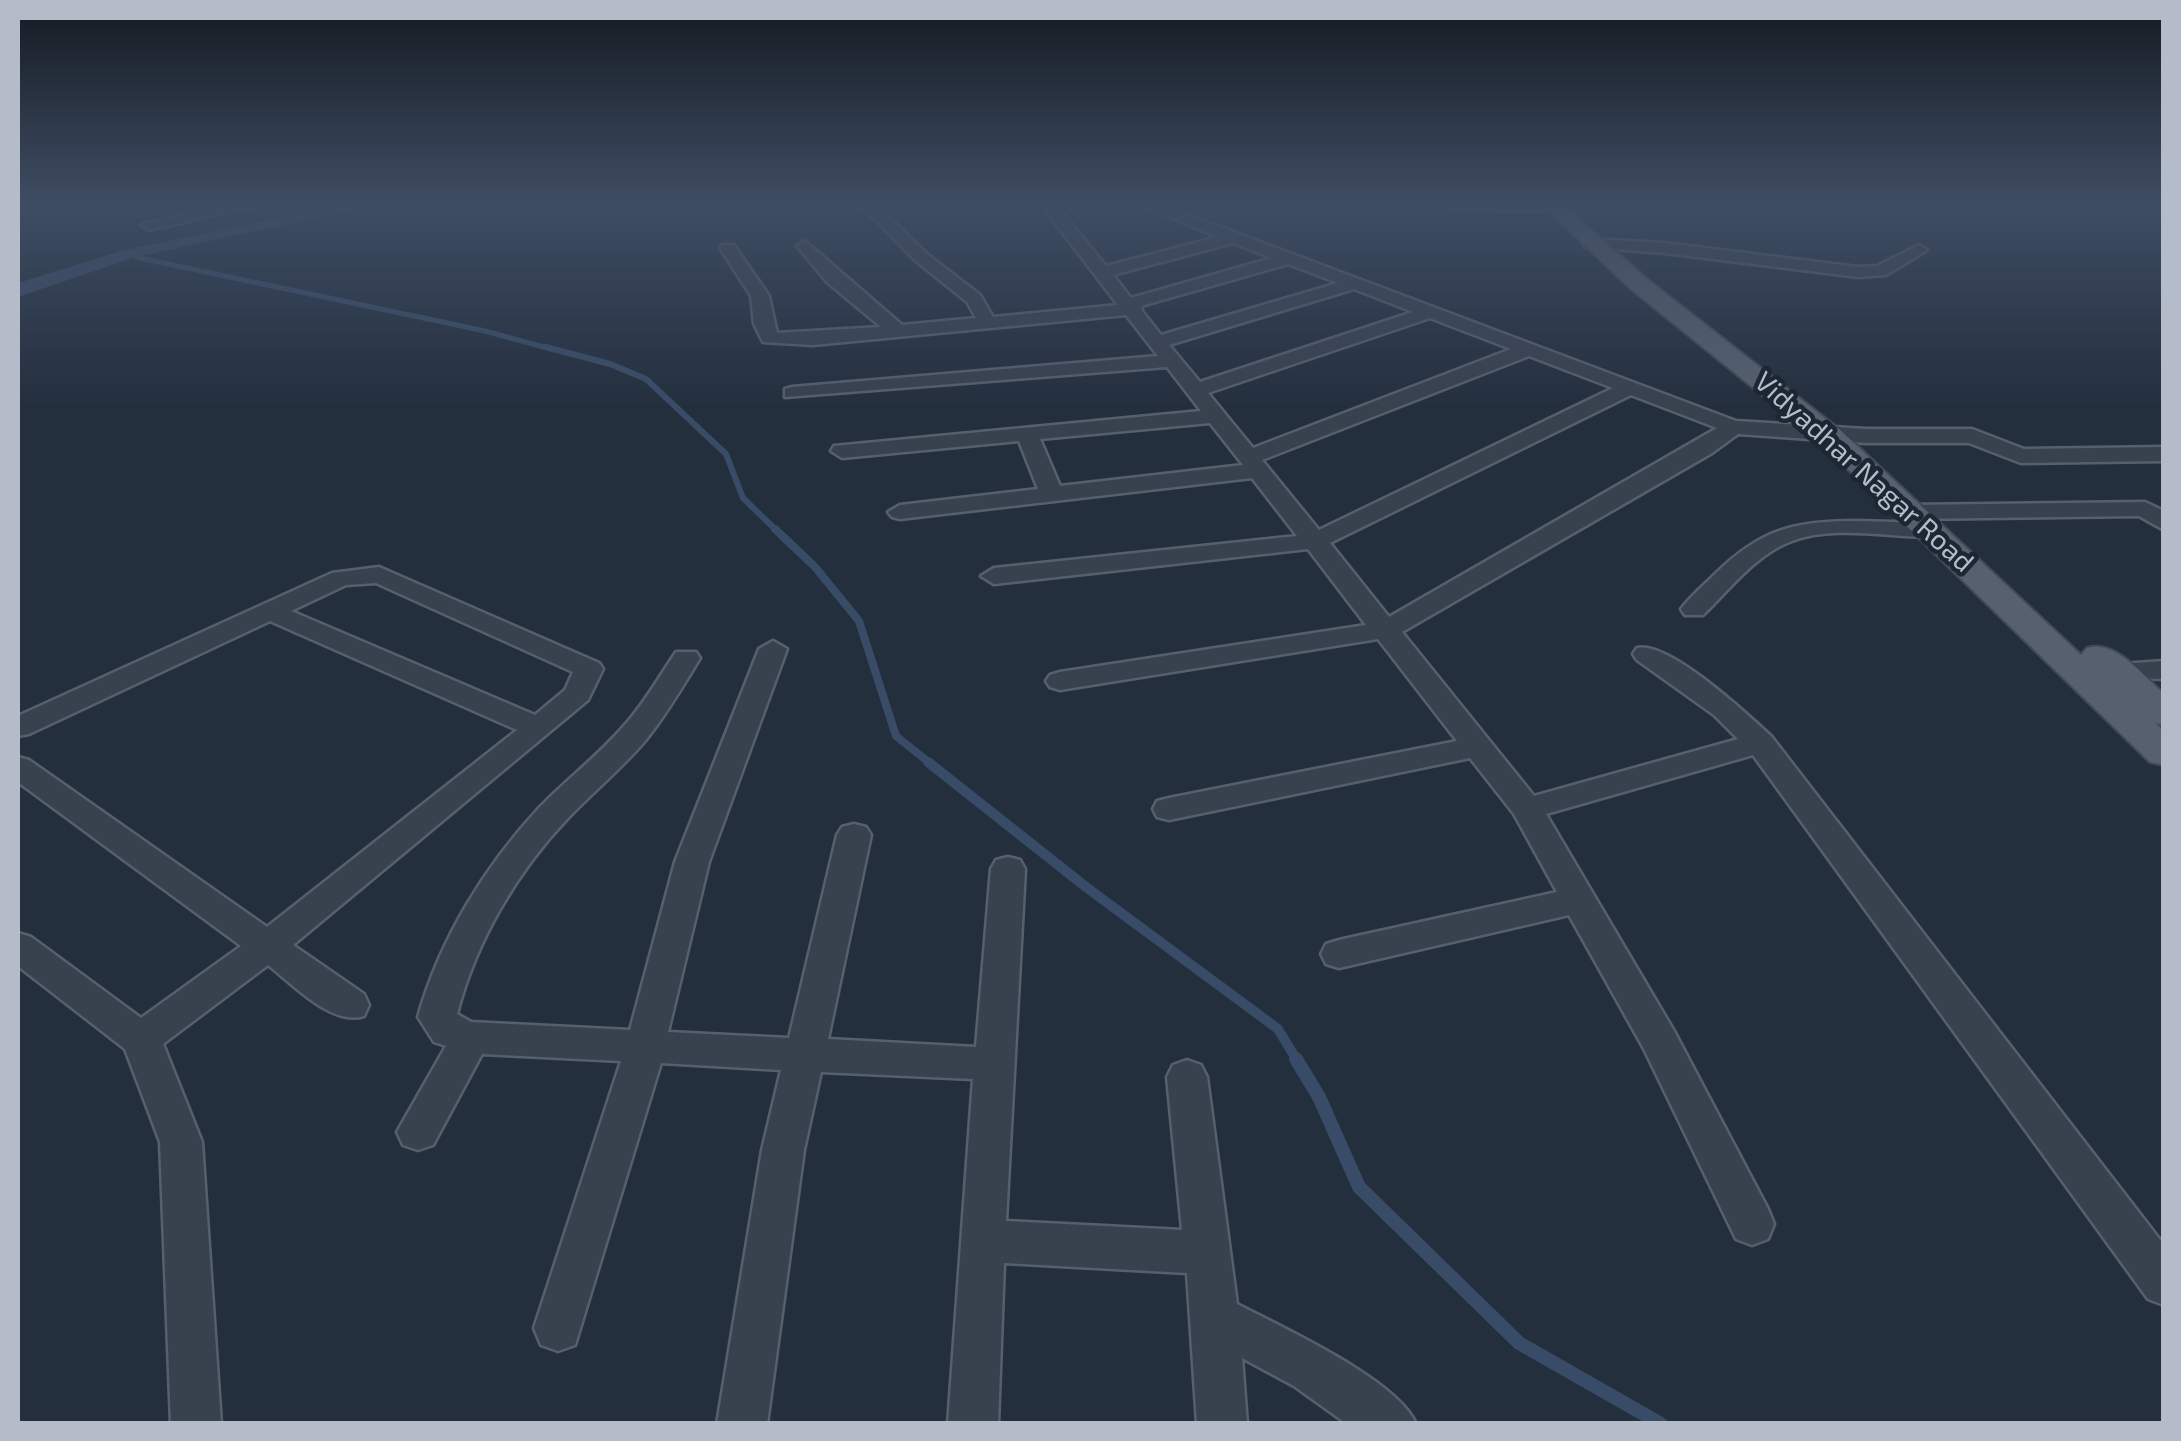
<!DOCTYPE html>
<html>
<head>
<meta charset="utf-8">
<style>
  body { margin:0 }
  #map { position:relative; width:2181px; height:1441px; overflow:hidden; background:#242f3e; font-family:"Exo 2",sans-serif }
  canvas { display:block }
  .frame { position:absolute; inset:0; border:20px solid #b4bcc9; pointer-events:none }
</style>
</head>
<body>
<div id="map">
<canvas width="2181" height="1441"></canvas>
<div class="frame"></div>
</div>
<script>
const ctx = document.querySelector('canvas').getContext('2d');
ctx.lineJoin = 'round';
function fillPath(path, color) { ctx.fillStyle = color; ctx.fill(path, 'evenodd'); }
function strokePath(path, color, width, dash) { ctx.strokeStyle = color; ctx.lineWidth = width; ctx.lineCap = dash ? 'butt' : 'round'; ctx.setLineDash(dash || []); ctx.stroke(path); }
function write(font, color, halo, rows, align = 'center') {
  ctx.font = font + ' "Exo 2",sans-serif'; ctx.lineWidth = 9; ctx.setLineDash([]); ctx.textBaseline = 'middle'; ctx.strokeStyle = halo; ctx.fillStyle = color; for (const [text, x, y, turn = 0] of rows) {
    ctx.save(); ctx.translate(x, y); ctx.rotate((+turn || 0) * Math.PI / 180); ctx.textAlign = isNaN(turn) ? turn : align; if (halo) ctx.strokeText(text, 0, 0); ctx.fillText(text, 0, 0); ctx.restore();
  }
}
const water = new Path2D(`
  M333 206H371L135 257 18 297V283L121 251Z`);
const streamFar4 = new Path2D(`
  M135 257 485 331 555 350`);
const streamFar3 = new Path2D(`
  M546 347 610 364 646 379 726 454 743 498 778 532`);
const streamFar2 = new Path2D(`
  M775 529 815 567 859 621 896 736 931 764`);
const streamFar1 = new Path2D(`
  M928 762 1086 887 1278 1029 1298 1062`);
const stream = new Path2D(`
  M1296 1059 1319 1097 1359 1187 1519 1343 1661 1424`);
const minor = new Path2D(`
  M223 206H254L149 230 141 225Z
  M862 206H878L927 254 980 295 993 317 1118 305 1042 206H1057L1106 266 1218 237 1144 206H1165L1736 421 1866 429H1972L2024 449 2164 447V461L2021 463 1969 443H1866L1738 434 1712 453 1402 632 1534 796 1738 739 1714 715 1637 660 1633 654 1637 648C1668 640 1747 714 1771 736L2164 1245V1305L2148 1299 1753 755 1546 814 1674 1031 1768 1209 1774 1224 1768 1239 1752 1245 1736 1239 1644 1049 1569 915 1339 968 1326 964 1321 954 1326 944 1339 940 1557 892 1514 814 1470 758 1169 820 1157 817 1153 809 1157 801 1169 798 1457 741 1378 639 1060 690 1050 687 1046 681 1050 675 1060 672 1366 625 1308 549 994 584 981 576 994 568 1297 536 1252 478 900 519 892 517 888 512 900 505 1038 489 1019 441 842 458 831 451 834 446 1201 411 1167 367 785 397V389L792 387 1158 356 1126 315 813 345 763 342 754 324 751 296 720 248 722 245H734L769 296 777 333 881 327 827 282 797 246 805 241 902 325 976 318 967 302 915 260ZM1233 243 1272 258 1131 298 1113 275ZM1288 264 1338 283 1161 335 1142 311 1141 306ZM1354 289 1413 312 1200 382 1169 345ZM1430 318 1511 349 1253 448 1208 393ZM1529 356 1613 388 1319 530 1262 460ZM1631 395 1717 428 1389 617 1330 543ZM1210 423 1243 465 1060 486 1040 439Z
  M1446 206H1561V207L1554 211 1453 210Z
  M1591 239 1665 243 1858 267 1877 266 1919 245 1927 250 1886 275 1858 277 1665 253 1585 247V241Z
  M2145 502 2164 511V530L2139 516 1911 519 1899 512 1911 505Z
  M1856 521 1931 523 1943 530 1931 537C1889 537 1832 525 1792 541 1756 554 1730 589 1703 615H1685L1681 609C1690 597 1703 586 1714 575 1760 530 1792 521 1856 521Z
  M379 567 599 663 603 669 588 700 293 945 364 994 369 1005 364 1016C331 1026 293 984 268 965L163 1044 202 1142 221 1424H171L160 1142 125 1049 18 966V933L31 937 141 1018 241 946 18 782V757L29 760 267 927 517 730 270 621 29 734 18 736V716L332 573ZM376 583 573 672 565 690 535 715 291 611 346 585Z
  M773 641 787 649 709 862 668 1032 789 1038 837 835 842 827 854 824 866 827 871 835 828 1039 976 1047 991 869 996 860 1008 857 1020 860 1025 869 1006 1221 1182 1230 1167 1077 1173 1065 1187 1060 1201 1065 1207 1077 1237 1304C1281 1327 1398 1380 1416 1424H1347L1294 1386 1242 1358 1247 1424H1197L1187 1273 1004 1263 998 1424H948L973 1079 821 1072 804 1150 767 1424H717L762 1150 781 1070 661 1063 575 1345 558 1351 541 1345 534 1328 621 1061 482 1054 433 1145 418 1150 403 1145 397 1132 446 1046 434 1042 418 1017C440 939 485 866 540 807 567 779 598 756 623 727 644 704 659 677 676 652H696L700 658C683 686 666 715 645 741 622 768 594 791 569 817 517 871 476 941 457 1014L471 1022 630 1030 675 862 759 649Z
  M2164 661V679L2107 677 2103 671 2107 665Z`);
const major = new Path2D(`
  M1544 206H1564L1647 279 1839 429 2081 655 2087 648C2117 640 2142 675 2164 694V725L2155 723 2164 731V765L2150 762 1819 441 1631 289Z`);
const farStreetnames = [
  ["Vidyadhar Nagar Road",1864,472,42]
];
fillPath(water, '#394c67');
strokePath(streamFar4, '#394c67', 5);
strokePath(streamFar3, '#394c67', 6);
strokePath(streamFar2, '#394c67', 8);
strokePath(streamFar1, '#394c67', 10);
strokePath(stream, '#394c67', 14);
strokePath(minor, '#565f6c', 5);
strokePath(major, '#414a57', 4);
fillPath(minor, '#38414e');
fillPath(major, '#56606e');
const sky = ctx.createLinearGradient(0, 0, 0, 408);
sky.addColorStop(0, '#141a22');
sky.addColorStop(0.5, '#3f4d63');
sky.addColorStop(1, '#3f4d6300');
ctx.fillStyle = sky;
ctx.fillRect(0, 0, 2181, 408);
write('28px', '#b4bcc9', '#1d2633', farStreetnames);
</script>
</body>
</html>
